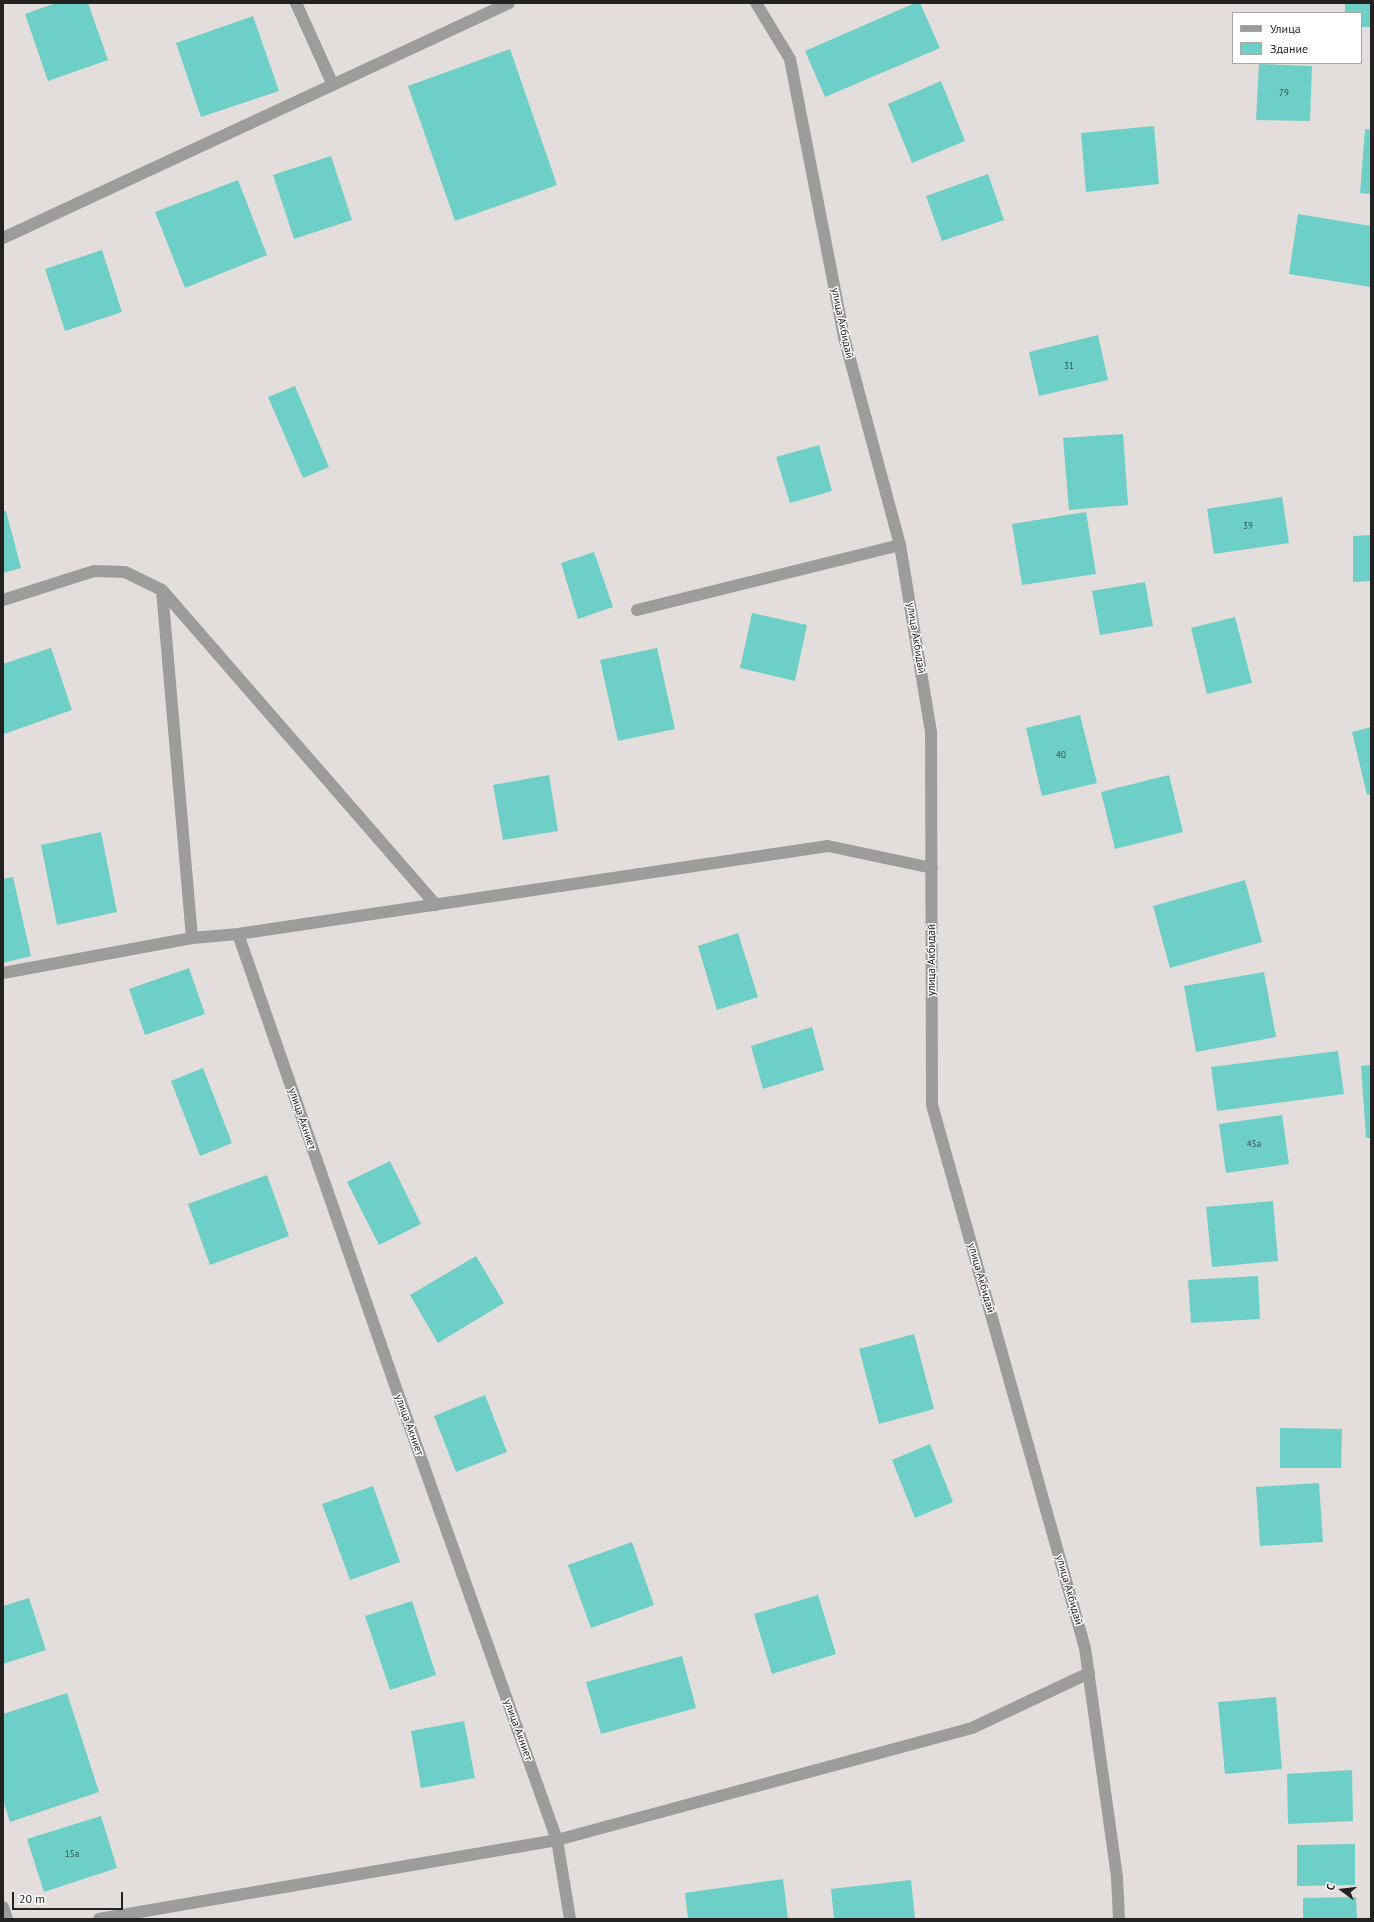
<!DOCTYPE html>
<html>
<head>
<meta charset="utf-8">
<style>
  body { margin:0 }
  #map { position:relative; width:1374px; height:1922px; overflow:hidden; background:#e3dedb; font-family:"PT Sans",sans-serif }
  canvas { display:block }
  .frame { position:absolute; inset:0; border:4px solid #242221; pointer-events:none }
  .legend { position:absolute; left:1232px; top:12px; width:130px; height:52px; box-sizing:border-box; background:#fff; border:1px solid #a7a7a6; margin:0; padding:5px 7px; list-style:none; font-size:12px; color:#242221 }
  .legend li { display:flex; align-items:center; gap:8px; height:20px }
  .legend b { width:20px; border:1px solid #a7a7a6 }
  .north { position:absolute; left:1322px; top:1870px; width:40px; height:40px; -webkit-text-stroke:3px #fff; paint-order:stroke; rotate:285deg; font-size:11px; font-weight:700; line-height:16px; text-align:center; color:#242221 }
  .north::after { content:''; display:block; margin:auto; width:14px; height:18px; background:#242221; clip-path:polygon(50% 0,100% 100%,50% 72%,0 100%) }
  .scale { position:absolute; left:12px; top:1892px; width:111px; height:18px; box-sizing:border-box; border:2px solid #242221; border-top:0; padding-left:5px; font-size:12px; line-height:14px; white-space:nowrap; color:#242221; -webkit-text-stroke:3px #fff; paint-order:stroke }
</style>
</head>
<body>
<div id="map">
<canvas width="1374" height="1922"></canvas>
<div class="frame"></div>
<ul class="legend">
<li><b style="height:5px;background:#9e9c9a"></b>Улица</li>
<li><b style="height:11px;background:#6ecfc8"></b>Здание</li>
</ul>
<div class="north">С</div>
<div class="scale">20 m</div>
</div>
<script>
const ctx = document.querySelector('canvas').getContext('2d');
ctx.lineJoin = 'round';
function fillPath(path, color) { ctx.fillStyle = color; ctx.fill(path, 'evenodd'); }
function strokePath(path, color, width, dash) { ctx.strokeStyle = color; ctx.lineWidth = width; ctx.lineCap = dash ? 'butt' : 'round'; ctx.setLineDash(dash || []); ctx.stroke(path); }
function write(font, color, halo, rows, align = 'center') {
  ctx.font = font + ' "PT Sans",sans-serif'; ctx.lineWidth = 3; ctx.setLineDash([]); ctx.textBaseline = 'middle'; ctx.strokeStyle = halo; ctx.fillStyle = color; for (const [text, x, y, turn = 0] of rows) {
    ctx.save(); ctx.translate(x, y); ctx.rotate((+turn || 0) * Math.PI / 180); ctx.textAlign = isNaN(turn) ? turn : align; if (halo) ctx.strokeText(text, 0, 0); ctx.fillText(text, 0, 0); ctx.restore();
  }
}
const building = new Path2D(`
  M56 3H88L108 60 48 81 25 14Z
  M915 3H920L940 48 825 97 805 51Z
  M1345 3H1371V27H1361V13H1345Z
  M253 16 279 91 201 117 176 43Z
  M510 49 557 185 455 221 408 86Z
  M1259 64 1312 66 1310 121 1256 120Z
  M941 81 965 141 912 163 888 104Z
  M1154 126 1159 184 1086 192 1081 133Z
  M1365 129 1371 130V194L1360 193Z
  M331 156 352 220 294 239 273 175Z
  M988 174 1004 220 942 241 926 196Z
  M238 180 267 255 185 288 155 212Z
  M1298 214 1371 226V287L1289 274Z
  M102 250 122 312 65 331 45 269Z
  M1098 335 1108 380 1039 396 1029 352Z
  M295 386 329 467 303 478 268 397Z
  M1123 434 1128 505 1069 510 1063 438Z
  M819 445 832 491 790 503 776 457Z
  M1282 497 1289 543 1214 554 1207 509Z
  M3 511H6L21 568 3 573Z
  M1086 512 1096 574 1022 585 1012 524Z
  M1371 535V581L1353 582V536Z
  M594 552 613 607 578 619 561 563Z
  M1145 582 1153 626 1100 635 1092 591Z
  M752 613 807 625 795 681 740 668Z
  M1235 617 1252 683 1207 694 1191 628Z
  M51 648 72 710 4 734 3 664Z
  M657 648 675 729 618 741 600 660Z
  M1080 715 1097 783 1042 796 1026 728Z
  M1371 727V794L1367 795 1352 732Z
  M549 775 558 831 503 840 493 785Z
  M1169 775 1183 832 1115 849 1101 792Z
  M101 832 117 912 57 925 41 845Z
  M13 877 31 956 3 963V879Z
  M1245 880 1262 942 1170 968 1153 906Z
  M738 933 758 997 717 1010 698 946Z
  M189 968 205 1014 145 1035 129 989Z
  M1264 972 1276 1037 1196 1052 1184 986Z
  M812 1027 824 1070 763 1089 751 1046Z
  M1338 1051 1344 1094 1217 1111 1211 1067Z
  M1371 1065V1138H1366L1361 1066Z
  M203 1068 232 1143 200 1156 171 1081Z
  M1282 1115 1289 1164 1226 1173 1219 1124Z
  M390 1161 421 1224 379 1245 347 1182Z
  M267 1175 289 1236 210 1265 188 1204Z
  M1273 1201 1278 1261 1212 1267 1206 1207Z
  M476 1256 504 1303 438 1343 410 1295Z
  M1258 1276 1260 1319 1191 1323 1188 1280Z
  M914 1334 934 1409 879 1424 859 1349Z
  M485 1395 507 1452 456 1472 434 1416Z
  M1280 1428 1342 1429 1341 1468H1280Z
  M930 1444 953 1502 915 1518 892 1460Z
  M1319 1483 1323 1542 1260 1546 1256 1487Z
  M373 1486 400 1562 350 1580 322 1504Z
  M632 1542 654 1605 591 1628 568 1565Z
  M818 1595 836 1654 772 1674 754 1614Z
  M29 1598 46 1650 3 1664V1606Z
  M412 1601 436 1675 390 1690 365 1616Z
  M682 1656 696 1708 601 1734 586 1682Z
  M67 1693 99 1792 10 1822 3 1800V1714Z
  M1276 1697 1282 1769 1225 1774 1218 1702Z
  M464 1721 475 1778 421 1788 411 1731Z
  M1352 1770 1353 1821 1288 1824 1287 1774Z
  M101 1816 117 1868 44 1892 27 1839Z
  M1355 1844V1885L1297 1886V1845Z
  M783 1879 788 1919H688L685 1893Z
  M911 1880 915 1919H834L831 1889Z
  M1356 1897 1357 1919H1303V1898Z`);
const minor = new Path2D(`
  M296 3 333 85
  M756 3 790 59 844 337 900 545 931 732 932 1105 1085 1648 1117 1877 1119 1919
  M3 238 509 3
  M162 590 192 938
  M3 600 94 571 125 572 162 590 436 905
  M637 610 900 545
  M238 934 396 1388 557 1840 570 1919
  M3 973 192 938 238 934 828 846 932 868
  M3 1907 7 1919
  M99 1919 557 1840 972 1728 1089 1673`);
const numberNames = [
  ["79",1284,93],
  ["31",1069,366],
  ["39",1248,526],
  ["40",1061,755],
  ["45а",1254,1144],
  ["15а",72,1854]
];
const streetNames = [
  ["улица Акбидай",842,323,78],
  ["улица Акбидай",916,638,81],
  ["улица Акбидай",932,960,-90],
  ["улица Акниет",302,1119,71],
  ["улица Акбидай",981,1278,74],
  ["улица Акниет",409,1425,70],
  ["улица Акбидай",1069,1590,74],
  ["улица Акниет",518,1730,70]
];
fillPath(building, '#6ecfc8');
strokePath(minor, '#9e9c9a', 12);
write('9px', '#364d4b', null, numberNames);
write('11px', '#242221', '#fff', streetNames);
</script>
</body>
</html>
